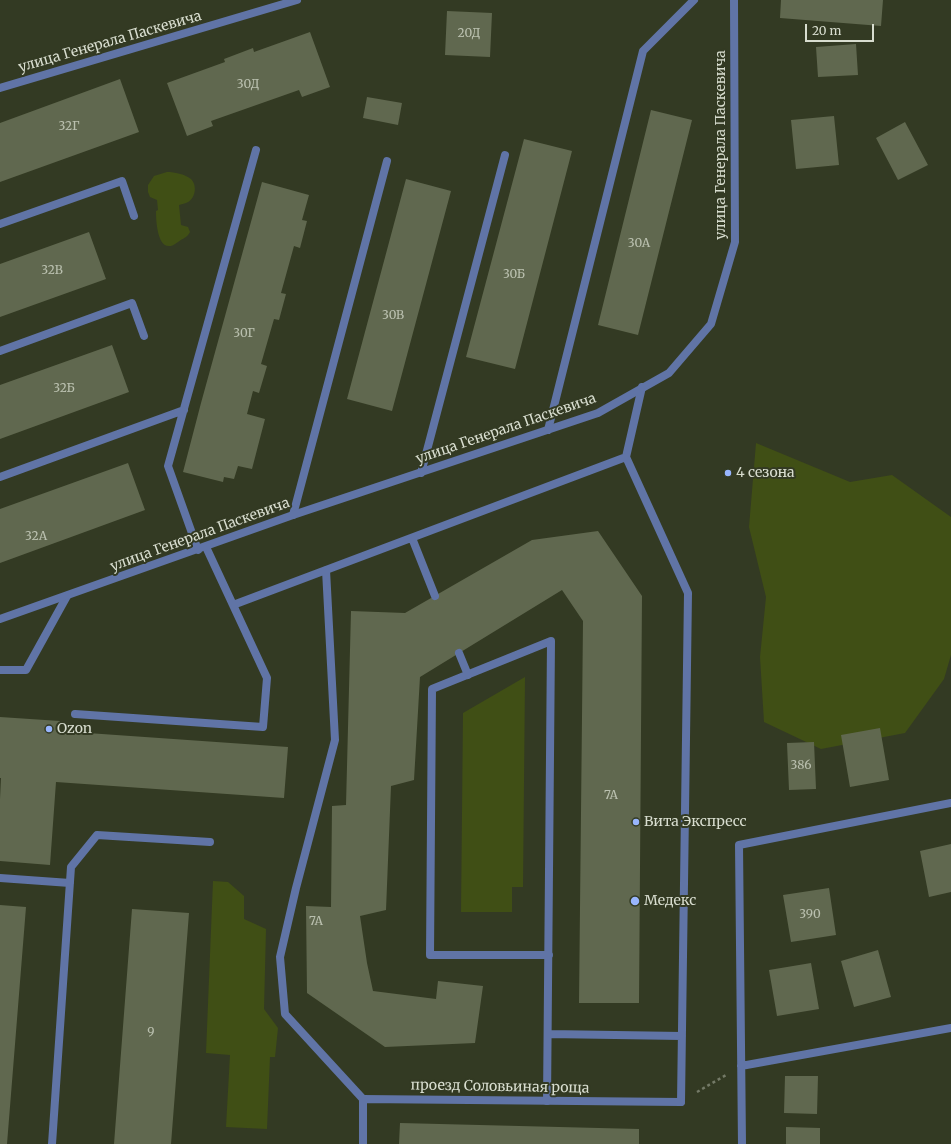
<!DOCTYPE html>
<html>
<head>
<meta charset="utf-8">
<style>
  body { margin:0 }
  #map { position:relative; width:951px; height:1144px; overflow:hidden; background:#333a23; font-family:Merriweather,serif }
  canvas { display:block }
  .scale { position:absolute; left:805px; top:24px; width:69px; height:18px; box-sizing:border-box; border:2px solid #d8ddcf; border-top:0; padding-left:5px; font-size:12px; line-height:14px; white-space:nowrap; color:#d8ddcf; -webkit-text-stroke:3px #333a23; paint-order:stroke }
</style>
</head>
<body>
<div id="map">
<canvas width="951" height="1144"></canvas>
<div class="scale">20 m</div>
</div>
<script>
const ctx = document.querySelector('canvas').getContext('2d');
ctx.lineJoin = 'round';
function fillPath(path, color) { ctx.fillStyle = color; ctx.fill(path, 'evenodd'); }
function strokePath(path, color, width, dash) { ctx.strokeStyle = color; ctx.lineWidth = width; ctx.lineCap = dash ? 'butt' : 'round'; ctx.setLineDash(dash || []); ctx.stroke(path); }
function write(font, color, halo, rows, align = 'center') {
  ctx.font = font + ' Merriweather,serif'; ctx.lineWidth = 4; ctx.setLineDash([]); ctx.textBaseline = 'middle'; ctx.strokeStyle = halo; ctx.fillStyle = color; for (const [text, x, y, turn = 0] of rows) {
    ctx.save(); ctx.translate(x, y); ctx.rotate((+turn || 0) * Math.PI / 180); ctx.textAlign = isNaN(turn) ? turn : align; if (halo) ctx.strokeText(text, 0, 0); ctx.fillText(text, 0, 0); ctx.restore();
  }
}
const green = new Path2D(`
  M167 172C175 172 184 174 191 179 198 186 195 200 186 203 184 204 181 204 179 205L181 225 188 227 190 232C187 238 183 238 178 242 158 258 156 223 156 211L158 210 157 200 150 197 148 192V185L154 176Z
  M756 443 850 482 892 475 951 517V655L944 679 905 733 821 749 764 722 760 657 766 597 749 527Z
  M525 677 523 887H512V912H461L463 713Z
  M213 881 228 882 244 896V919L266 929 264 1009 278 1028 275 1057H270L267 1129 226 1127 230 1055 206 1053Z`);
const building = new Path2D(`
  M781 0H883L881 26 780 18Z
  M447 11 492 13 490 57 445 55Z
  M310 32 330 87 302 97 299 90 211 121 213 126 187 136 167 83 225 62 224 59 253 48 254 52Z
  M856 44 858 75 818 77 816 47Z
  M120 79 139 132 0 182V123Z
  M367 97 402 103 398 125 363 118Z
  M651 110 692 120 638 335 598 325Z
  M834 116 839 165 796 169 791 120Z
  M905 122 928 165 898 180 876 138Z
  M524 139 572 151 515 369 466 357Z
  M406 179 451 191 392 411 347 399Z
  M262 182 309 195 302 220 307 221 300 248 294 246 281 293 286 294 279 320 274 319 261 364 267 366 259 393 253 391 247 414 265 419 252 469 238 466 234 479 224 477 223 482 183 472 201 403Z
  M89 232 106 279 0 317V264Z
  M112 345 129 392 0 439V385Z
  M128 463 145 510 0 563V509Z
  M598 531 642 596 639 1003H579L583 621 562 590 420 677 414 780 391 786 386 910 360 916 367 963 373 991 436 999 438 981 483 986 475 1043 385 1047 307 993 306 906 331 907 332 806 346 805 351 611 405 613 532 540Z
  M0 717 60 721 59 731 288 747 284 798 56 782 50 865 0 861V799L1 778H0Z
  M880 728 889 780 850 787 841 735Z
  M814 742 816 789 789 790 787 743Z
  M951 844V892L929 897 920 851Z
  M829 888 836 935 791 942 783 895Z
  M0 905 26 907 7 1144H0Z
  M132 909 189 913 171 1144H114Z
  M878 950 891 997 854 1007 841 961Z
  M811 963 819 1009 777 1016 769 970Z
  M785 1076H818L817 1114 784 1113Z
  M400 1123 639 1129V1144H399Z
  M786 1127 820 1128V1144H786Z`);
const path = new Path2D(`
  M697 1092 726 1075`);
const lane = new Path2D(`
  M0 88 297 0
  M0 224 122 181 134 216
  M0 351 132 303 144 336
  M548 430 643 51 694 0
  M626 457 642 387
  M421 473 505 155
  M0 477 184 410
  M293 515 387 161
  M412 538 435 596
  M198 550 168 466 256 150
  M326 570 335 740 296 888 280 957 285 1014 363 1099
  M233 605 626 457 688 593 681 1102
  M459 653 468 675
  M0 670H26L67 596
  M75 714 263 727 267 678 206 547
  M0 878 70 883
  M548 1034 682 1036
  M547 1101 551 641 432 689 430 955H549
  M52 1144 71 867 97 835 210 842`);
const street = new Path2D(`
  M0 619 293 515 598 413 669 373 711 324 735 242 734 0
  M741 1066 951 1028
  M363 1144V1099L681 1102
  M742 1144 739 845 951 803`);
const markers = [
  [728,473,4,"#98b5fd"],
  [49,729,4,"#98b5fd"],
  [636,822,4,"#98b5fd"],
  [635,901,5,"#98b5fd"]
];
const numberNames = [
  ["20Д",469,34],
  ["30Д",248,85],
  ["32Г",69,127],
  ["30А",639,244],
  ["32В",52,271],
  ["30Б",514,275],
  ["30В",393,316],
  ["30Г",244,334],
  ["32Б",64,389],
  ["32А",36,537],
  ["386",801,766],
  ["7А",611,796],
  ["390",810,915],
  ["7А",316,922],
  ["9",151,1033]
];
const streetNames = [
  ["улица Генерала Паскевича",110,42,-16],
  ["улица Генерала Паскевича",721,145,-90],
  ["улица Генерала Паскевича",506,429,-19],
  ["улица Генерала Паскевича",200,535,-20],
  ["проезд Соловьиная роща",500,1087,1]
];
const poiNames = [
  ["4 сезона",736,473],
  ["Ozon",57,729],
  ["Вита Экспресс",644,822],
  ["Медекс",644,901]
];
fillPath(green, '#404f15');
fillPath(building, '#60684f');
strokePath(path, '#747a67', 2.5, [3, 3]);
strokePath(lane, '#6074a6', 8);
strokePath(street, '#6074a6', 8);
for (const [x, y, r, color] of markers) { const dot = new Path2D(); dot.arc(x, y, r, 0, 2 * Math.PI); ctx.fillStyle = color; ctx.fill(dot); strokePath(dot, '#333a23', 1.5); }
write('12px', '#bac0af', null, numberNames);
write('14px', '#d8ddcf', '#333a23', streetNames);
write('14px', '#d8ddcf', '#333a23', poiNames, 'left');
</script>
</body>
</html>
